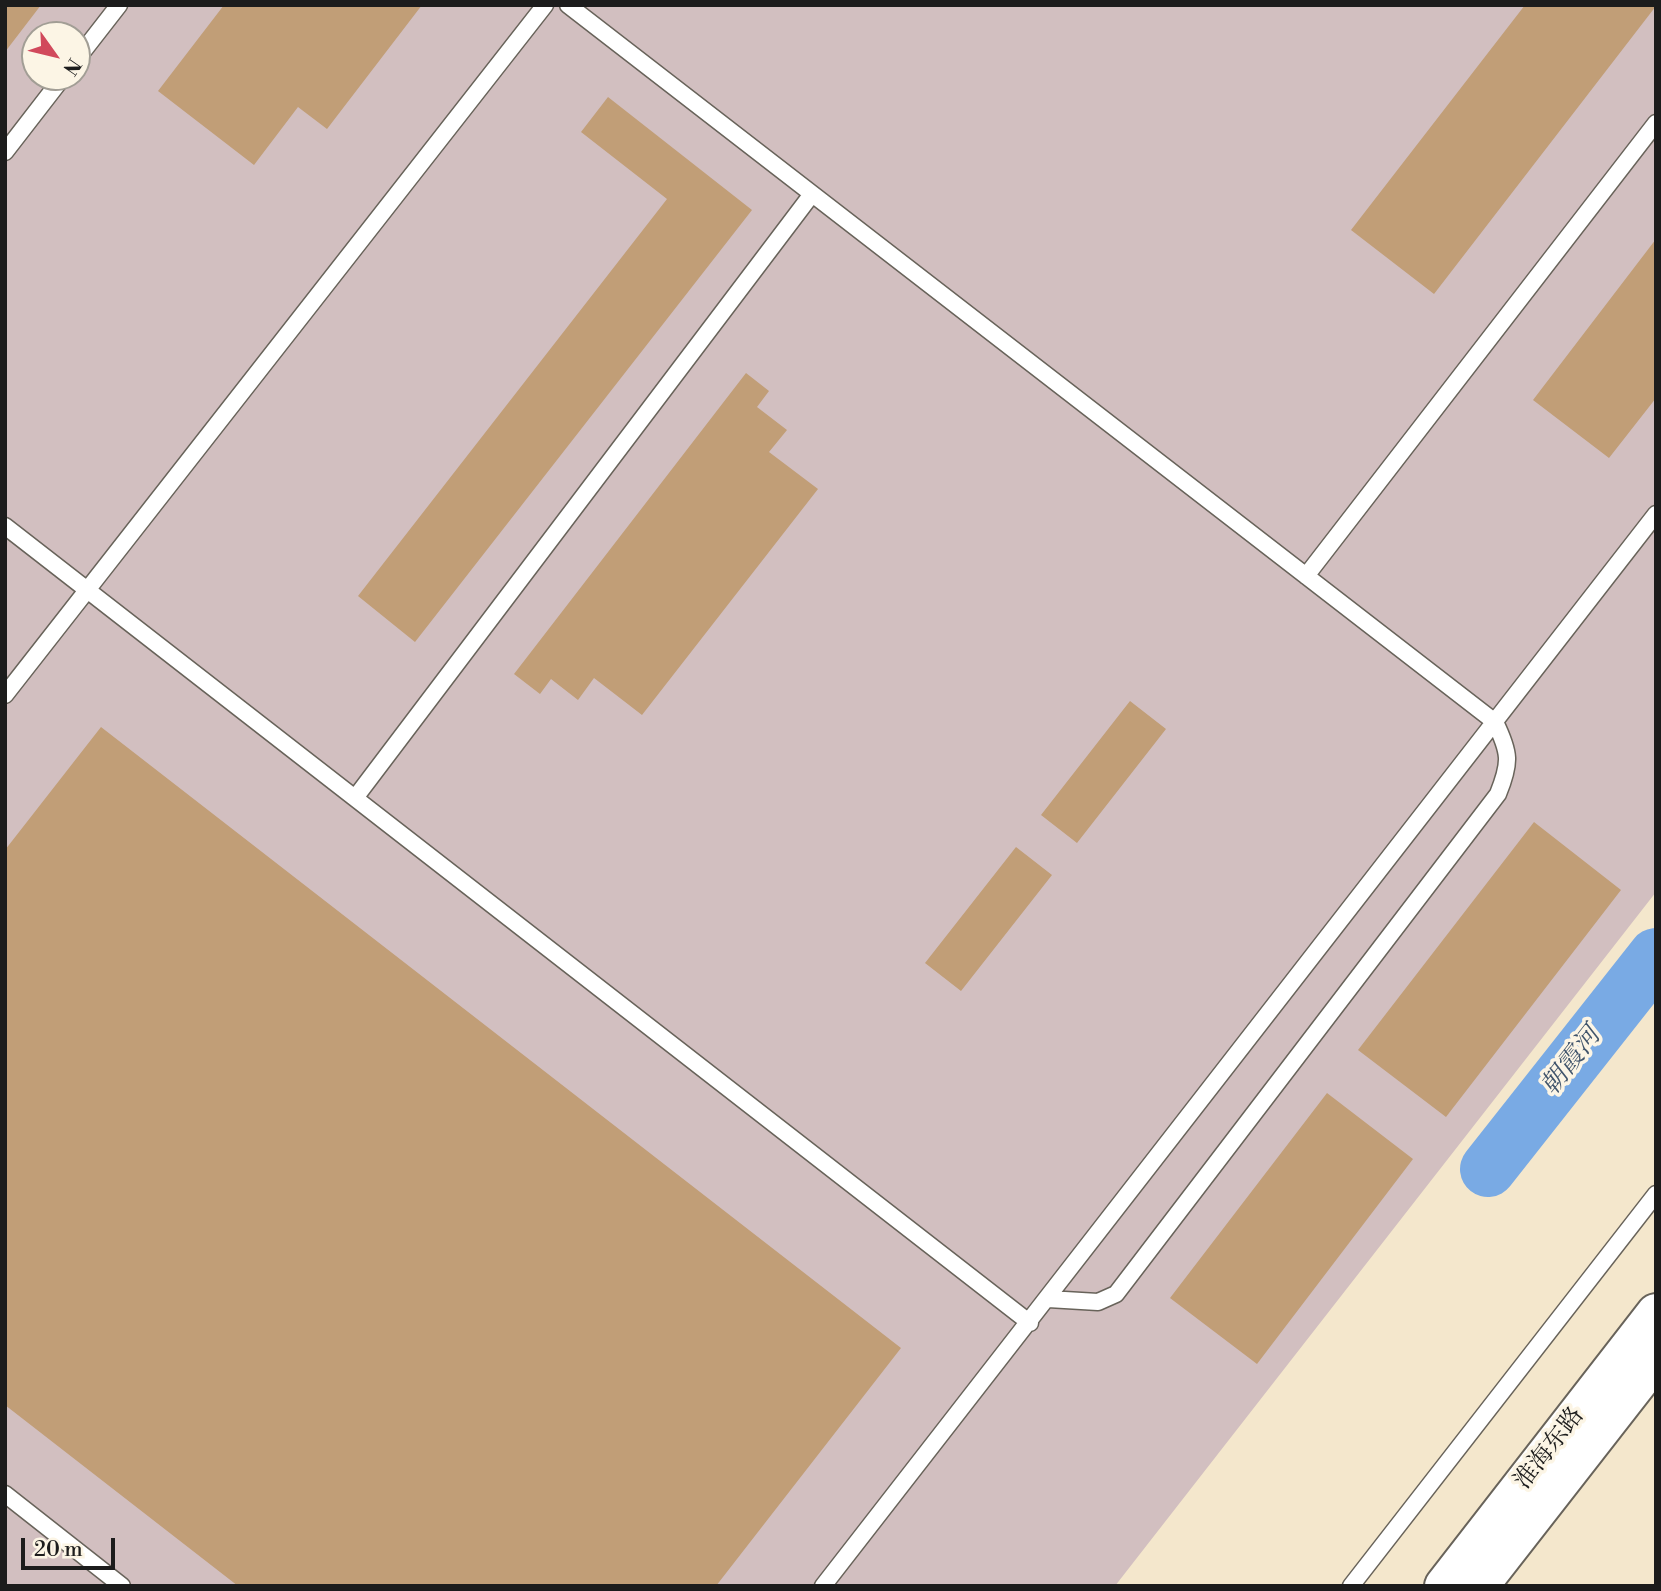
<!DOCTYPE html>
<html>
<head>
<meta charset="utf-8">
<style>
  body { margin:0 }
  #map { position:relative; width:1661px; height:1591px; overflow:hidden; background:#f4e7cc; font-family:"Libre Bodoni",serif }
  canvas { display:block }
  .frame { position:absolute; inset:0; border:7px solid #1c1c1c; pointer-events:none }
  .north { position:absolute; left:21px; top:21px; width:70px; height:70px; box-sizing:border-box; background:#fcf5e5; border:2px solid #a29e95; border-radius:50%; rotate:124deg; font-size:19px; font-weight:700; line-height:28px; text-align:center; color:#1c1c1c }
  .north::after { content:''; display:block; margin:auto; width:24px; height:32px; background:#d1495b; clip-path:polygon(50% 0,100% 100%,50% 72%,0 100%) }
  .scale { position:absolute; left:21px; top:1538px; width:94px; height:32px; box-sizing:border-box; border:4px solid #1c1c1c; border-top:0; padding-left:9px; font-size:21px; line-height:24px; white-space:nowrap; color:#1c1c1c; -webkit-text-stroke:5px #fcf5e5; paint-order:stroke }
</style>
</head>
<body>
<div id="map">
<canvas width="1661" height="1591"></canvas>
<div class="frame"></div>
<div class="north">N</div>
<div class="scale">20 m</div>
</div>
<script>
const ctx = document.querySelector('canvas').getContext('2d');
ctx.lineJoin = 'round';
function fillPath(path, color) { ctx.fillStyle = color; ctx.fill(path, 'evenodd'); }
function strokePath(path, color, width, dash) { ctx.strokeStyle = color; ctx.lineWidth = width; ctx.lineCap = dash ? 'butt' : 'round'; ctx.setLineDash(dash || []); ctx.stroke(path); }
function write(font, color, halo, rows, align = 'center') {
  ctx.font = font + ' "Libre Bodoni","Noto Serif SC",serif'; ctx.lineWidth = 7; ctx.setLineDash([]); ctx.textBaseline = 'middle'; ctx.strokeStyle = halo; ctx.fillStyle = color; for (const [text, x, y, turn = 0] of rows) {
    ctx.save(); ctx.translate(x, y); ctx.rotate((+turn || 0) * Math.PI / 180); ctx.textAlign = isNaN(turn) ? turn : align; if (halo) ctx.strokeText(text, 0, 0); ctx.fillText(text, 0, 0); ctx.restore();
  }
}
const industrial = new Path2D(`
  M5 5H1656V892L1115 1586H5ZM35 35H77V77H35Z`);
const river = new Path2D(`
  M1488 1169 1656 956`);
const building = new Path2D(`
  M5 5H41L5 52Z
  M224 5H422L327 129 298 107 254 165 158 91Z
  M1525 5 1656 6 1434 294 1351 230Z
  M608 97 752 210 415 642 358 596 667 199 581 132Z
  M1656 239V398L1609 458 1533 400Z
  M746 373 769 391 757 407 787 430 769 452 818 489 642 715 594 678 578 700 551 679 540 694 514 674Z
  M1130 701 1166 729 1077 843 1041 815Z
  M101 727 901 1348 716 1586H238L5 1405V850Z
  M1534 822 1621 890 1446 1117 1358 1050Z
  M1016 847 1052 875 961 991 925 963Z
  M1327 1093 1413 1159 1257 1364 1170 1298Z`);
const service = new Path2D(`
  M568 5 1495 722C1510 753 1511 762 1498 794L1116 1294 1098 1302 1048 1299
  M77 59 119 5
  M5 152 63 77
  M5 526 1030 1323
  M1306 576 1656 123
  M5 695 545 5
  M355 798 812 194
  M5 1494 122 1586
  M823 1586 1656 514
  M1351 1586 1656 1194`);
const secondary = new Path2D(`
  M1444 1586 1656 1313
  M1479 1586 1656 1359`);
const streetNames = [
  ["淮海东路",1550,1449,-52]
];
const waterNames = [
  ["朝霞河",1572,1062,-52]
];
fillPath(industrial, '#d2bfc0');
strokePath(river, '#79aae4', 56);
fillPath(building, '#c19e77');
strokePath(service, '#68635a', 19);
strokePath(secondary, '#68635a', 42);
strokePath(service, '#fff', 16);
strokePath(secondary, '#fff', 38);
write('24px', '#1c1c1c', '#fcf5e5', streetNames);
write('italic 26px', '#41556c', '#fcf5e5', waterNames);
</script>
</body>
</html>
